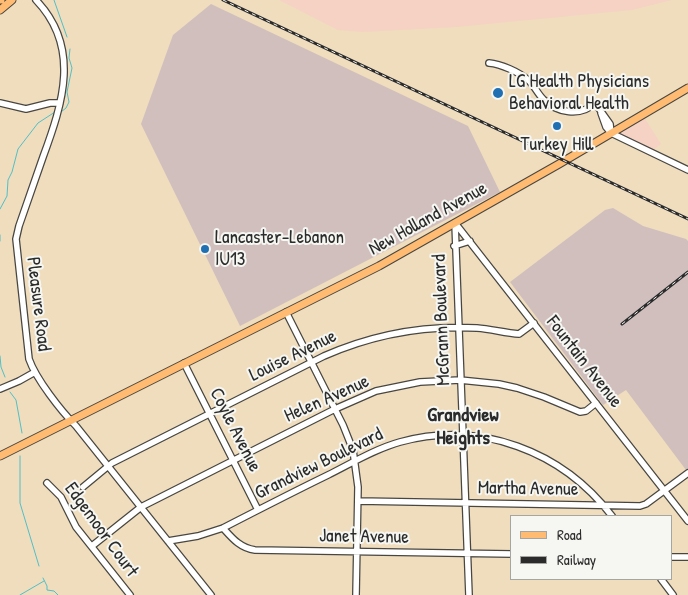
<!DOCTYPE html>
<html>
<head>
<meta charset="utf-8">
<style>
  body { margin:0 }
  #map { position:relative; width:688px; height:595px; overflow:hidden; background:#efddbd; font-family:"Patrick Hand",sans-serif }
  canvas { display:block }
  .legend { position:absolute; left:510px; top:515px; width:162px; height:65px; box-sizing:border-box; background:#f6f6f2; border:1px solid #a5a5a2; margin:0; padding:6px 9px; list-style:none; font-size:15px; color:#2b2b2b }
  .legend li { display:flex; align-items:center; gap:10px; height:25px }
  .legend b { width:25px; border:1px solid #a5a5a2 }
</style>
</head>
<body>
<div id="map">
<canvas width="688" height="595"></canvas>
<ul class="legend">
<li><b style="height:6px;background:#febb71"></b>Road</li>
<li><b style="height:6px;background:#2b2b2b"></b>Railway</li>
</ul>
</div>
<script>
const ctx = document.querySelector('canvas').getContext('2d');
ctx.lineJoin = 'round';
function fillPath(path, color) { ctx.fillStyle = color; ctx.fill(path, 'evenodd'); }
function strokePath(path, color, width, dash) { ctx.strokeStyle = color; ctx.lineWidth = width; ctx.lineCap = dash ? 'butt' : 'round'; ctx.setLineDash(dash || []); ctx.stroke(path); }
function write(font, color, halo, rows, align = 'center') {
  ctx.font = font + ' "Patrick Hand",sans-serif'; ctx.lineWidth = 4; ctx.setLineDash([]); ctx.textBaseline = 'middle'; ctx.strokeStyle = halo; ctx.fillStyle = color; for (const [text, x, y, turn = 0] of rows) {
    ctx.save(); ctx.translate(x, y); ctx.rotate((+turn || 0) * Math.PI / 180); ctx.textAlign = isNaN(turn) ? turn : align; if (halo) ctx.strokeText(text, 0, 0); ctx.fillText(text, 0, 0); ctx.restore();
  }
}
const built = new Path2D(`
  M279 0H672L632 10 456 27 363 32 338 30Z
  M642 114 661 144 650 152 611 133Z`);
const industrial = new Path2D(`
  M211 4 468 126 500 192 240 326 141 124 173 35Z
  M613 208 643 226 686 239 688 241V469L686 470 626 390 603 405 510 282 605 210Z`);
const stream = new Path2D(`
  M54 0 67 37
  M61 112 66 108 69 102 67 92 72 68 69 58 70 49
  M0 209 7 196 8 180 12 172 18 149 38 123 55 112
  M0 235V241
  M0 356 1 367 5 377
  M10 392 16 400 22 433
  M20 456V503L39 566
  M43 578 47 586V590L54 591 58 595
  M20 595 44 581`);
const minor = new Path2D(`
  M36 0C81 47 63 103 43 157 35 180 27 203 19 226L16 239 29 359C36 379 61 411 76 426L211 595
  M489 63C501 64 519 72 528 80 534 85 537 93 543 99 556 113 581 117 595 103L610 124 611 133
  M0 103 26 109 50 103H60
  M601 113 606 127 611 133 688 170
  M455 223 688 521
  M455 223 469 595
  M454 246 470 241
  M286 312 343 425 353 450 358 487 356 595
  M184 363 258 510
  M0 389 19 381 35 372
  M47 483 61 497 76 527 130 595
  M83 487 112 463 324 356C374 334 423 325 477 328 491 329 505 333 519 334L534 323
  M358 501 640 506 646 504 688 473
  M223 528C232 538 240 548 255 550L512 554
  M168 541 198 536 223 528C258 510 293 492 328 475 352 463 375 449 400 442 481 420 562 451 612 516
  M92 546 141 507 335 409 376 391 420 382 460 380 499 384 517 388 544 397 580 412 586 411 596 403
  M672 557H688
  M661 579 673 595`);
const major = new Path2D(`
  M0 0H1
  M0 10 12 0
  M0 456 379 266 559 164 688 88`);
const rail = new Path2D(`
  M223 0 688 219
  M622 324 688 272`);
const markers = [
  [498,93,6,"#1f6fb2"],
  [557,126,5,"#1f6fb2"],
  [205,249,5,"#1f6fb2"]
];
const poiNames = [
  ["LG Health Physicians",509,82],
  ["Behavioral Health",509,104],
  ["Turkey Hill",557,145,"center"],
  ["Lancaster-Lebanon",215,238],
  ["IU13",215,260]
];
const streetNames = [
  ["New Holland Avenue",428,219,-29],
  ["Pleasure Road",38,304,83],
  ["McGrann Boulevard",442,320,-92],
  ["Louise Avenue",293,356,-26],
  ["Fountain Avenue",584,362,52],
  ["Helen Avenue",327,399,-24],
  ["Coyle Avenue",235,430,63],
  ["Grandview Boulevard",319,464,-26],
  ["Martha Avenue",528,489,1],
  ["Edgemoor Court",101,530,54],
  ["Janet Avenue",364,537,1]
];
const neighbourhoodNames = [
  ["Grandview",463,416],
  ["Heights",463,439]
];
fillPath(built, '#f5d2c3');
fillPath(industrial, '#d1bfbd');
strokePath(stream, '#50bfc6', 1);
strokePath(minor, '#484641', 8);
strokePath(major, '#484641', 9);
strokePath(minor, '#fff', 5.5);
strokePath(major, '#febb71', 7);
strokePath(rail, '#2b2b2b', 3);
strokePath(rail, '#f6f6f2', 1, [4]);
for (const [x, y, r, color] of markers) { const dot = new Path2D(); dot.arc(x, y, r, 0, 2 * Math.PI); ctx.fillStyle = color; ctx.fill(dot); strokePath(dot, '#f6f6f2', 2); }
write('19px', '#2b2b2b', '#f6f6f2', poiNames, 'left');
write('19px', '#2b2b2b', '#f6f6f2', streetNames);
write('bold 20px', '#2b2b2b', '#f6f6f2', neighbourhoodNames);
</script>
</body>
</html>
